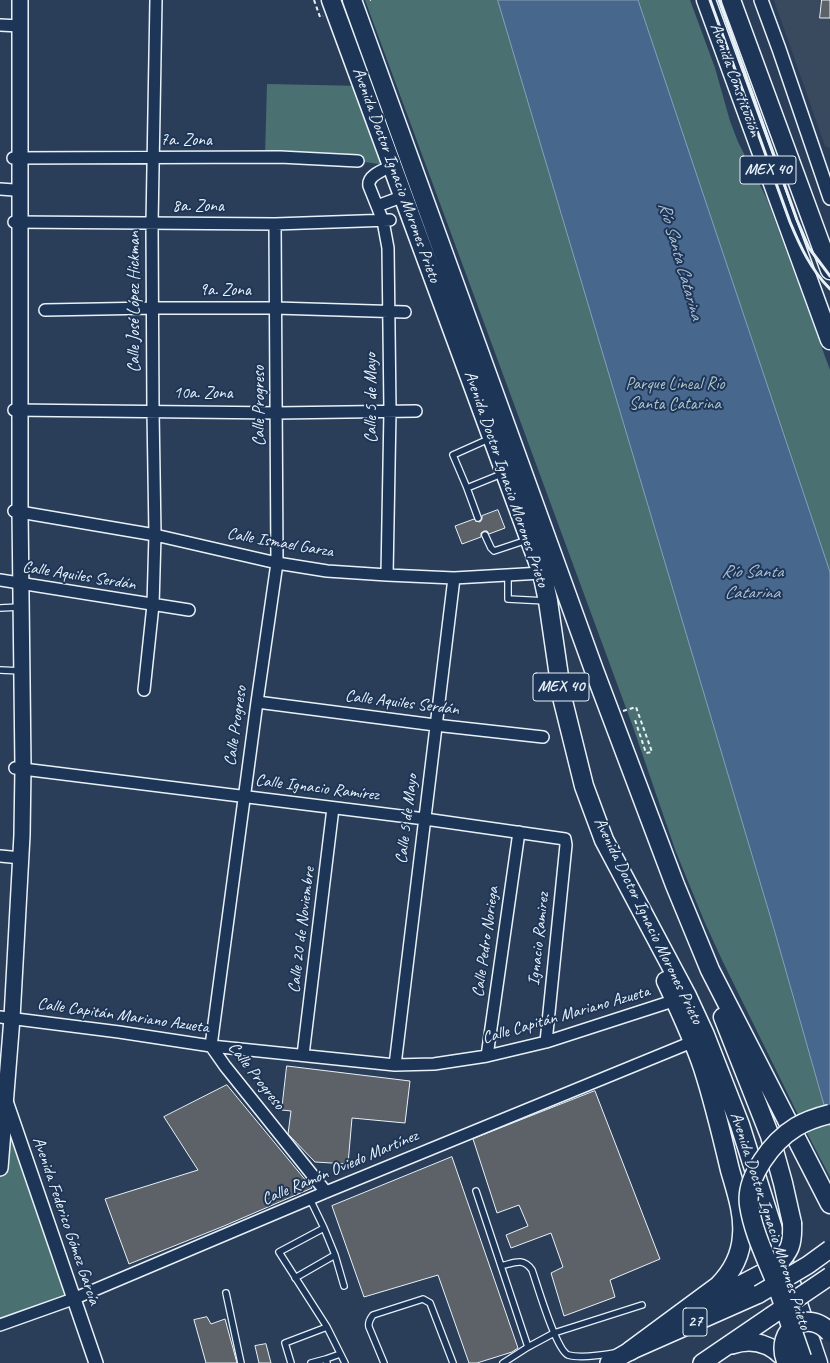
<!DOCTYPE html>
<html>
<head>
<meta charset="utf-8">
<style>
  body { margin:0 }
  canvas { display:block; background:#2a3e5a }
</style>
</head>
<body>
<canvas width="830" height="1363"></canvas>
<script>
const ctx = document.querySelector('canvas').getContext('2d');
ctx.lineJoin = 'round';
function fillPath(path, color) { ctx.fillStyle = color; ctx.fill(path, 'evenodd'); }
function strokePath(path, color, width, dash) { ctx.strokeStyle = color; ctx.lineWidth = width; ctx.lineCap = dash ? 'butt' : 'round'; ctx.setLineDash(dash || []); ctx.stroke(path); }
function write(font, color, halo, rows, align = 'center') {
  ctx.font = font + ' Caveat,sans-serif'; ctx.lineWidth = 4; ctx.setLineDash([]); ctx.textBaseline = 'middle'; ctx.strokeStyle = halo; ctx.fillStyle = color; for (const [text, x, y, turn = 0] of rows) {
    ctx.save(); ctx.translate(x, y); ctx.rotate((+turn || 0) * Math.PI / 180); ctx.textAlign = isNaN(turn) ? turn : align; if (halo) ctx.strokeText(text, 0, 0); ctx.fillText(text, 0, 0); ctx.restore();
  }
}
const built = new Path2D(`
  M774 0H830V148L825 146Z`);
const green = new Path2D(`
  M365 0H690L715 68 730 121 738 142 767 199 830 370V1177L807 1133 723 962 705 923 676 852 633 727Z
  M267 84 363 86 392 166 358 161 265 157Z
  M13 1120 73 1299 0 1324V1168Z`);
const water = new Path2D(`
  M498 0H638L830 572V1126L774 929Z`);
const building = new Path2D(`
  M822 0H830V18H820Z
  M498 510 505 528 489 534 487 531H484L481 533V537L462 544 455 526 474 519 476 521 480 522 482 519V516Z
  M287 1066 410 1081 405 1123 352 1118 348 1164 315 1162 288 1134 291 1111 282 1110Z
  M227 1085 312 1188 224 1226 129 1264 105 1199 198 1170 164 1117Z
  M595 1091 660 1259 610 1280 615 1297 564 1316 551 1273 563 1267 551 1233 511 1248 506 1235 528 1226 519 1205 497 1213 473 1139Z
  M452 1157 518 1348 512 1352 477 1363H469L438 1275 364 1297 332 1206Z
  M207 1317 211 1324 225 1319 237 1363H206L194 1320Z
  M266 1344 271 1363H259L255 1346Z`);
const path = new Path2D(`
  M314 0 320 17 323 16
  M370 0H371
  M623 711 636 707 652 752 646 753 635 720`);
const service = new Path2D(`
  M467 488 453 455 491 438
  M478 518 467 488 504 473
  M485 535 491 548 494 551 527 540
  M508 575V599L546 601
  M0 608 20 607
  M0 670 22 671
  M476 1191 528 1347
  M310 1199 324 1228 279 1252 327 1327 345 1363
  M335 1255 344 1286
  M501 1266C514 1263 523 1257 532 1270 537 1284 556 1350 568 1355 579 1358 603 1355 615 1353
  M295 1278 335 1255 324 1228
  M226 1293 241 1363
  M326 1359 340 1354
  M291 1363 285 1343 327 1327
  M311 1363 326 1359 327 1363
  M384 1363 369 1327C368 1322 370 1319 373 1315L423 1299 430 1303 453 1363
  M503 1363 528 1347 554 1333 642 1305`);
const minor = new Path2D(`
  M0 25 20 26
  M13 158 280 157 358 161
  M392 166C384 170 367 175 369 186L377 206 404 196
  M0 189 14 190
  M377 206 383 221 388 248 390 411 387 575
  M14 222 275 224 390 220
  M275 224 277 563 257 702 211 1046 225 1066 326 1192
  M45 310 153 308H276L405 312
  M14 410 277 413 416 411
  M14 511 155 535 277 563 327 571 387 575 454 578 542 573
  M0 580 189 610
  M144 690 153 605 155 535 153 411 152 224 156 0
  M257 702 435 725 543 737
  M15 768 425 819 565 839 566 845 546 1042
  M0 856 21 858
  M0 1017 119 1032 211 1046 395 1065 434 1064 487 1056 546 1042 679 999
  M303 1055 333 808
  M487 1056 519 832
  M395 1065 454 578
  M0 1325 73 1299 326 1192 692 1042`);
const tertiary = new Path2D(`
  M761 0 779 49 830 198
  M6 1101 96 1363`);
const secondary = new Path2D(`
  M0 1168 12 1018 22 835 23 768 20 511V0`);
const primary = new Path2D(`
  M732 1345C753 1338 772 1344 786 1361
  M609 1363 630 1351 759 1294
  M702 1363 771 1316`);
const trunk = new Path2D(`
  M331 0 542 573 548 601 562 697 584 786 604 840 687 996 705 1035 740 1125 778 1245 818 1363
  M352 0 594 670 675 885 710 970 830 1204
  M706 0 830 340
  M731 0 830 270
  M723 1017 770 1136 783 1183 792 1223
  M710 1301 775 1267
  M630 1351 718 1286C732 1272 741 1255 742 1235 744 1214 736 1191 730 1170 722 1136 714 1102 703 1068 693 1038 679 1009 666 981`);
const rail = new Path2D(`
  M710 0 790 222C800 246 811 270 830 289
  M719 0 797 220 809 248 830 276`);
const primaryBridge = new Path2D(`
  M759 1294 808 1265 830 1249
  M771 1316 830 1276`);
const trunkBridge = new Path2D(`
  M775 1267C790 1251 793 1245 792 1223
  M802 1358C793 1333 785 1308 776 1283 766 1258 753 1232 749 1205 745 1177 773 1141 796 1127 806 1121 818 1117 830 1114
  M786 1361C774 1330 808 1307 830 1333`);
const shields = [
  [768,170,56],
  [561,687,56],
  [695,1322,24]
];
const shieldNames = [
  ["MEX 40",768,170],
  ["MEX 40",561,687],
  ["27",695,1322]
];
const streetNames = [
  ["Avenida Constitución",735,80,70],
  ["7a. Zona",186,141],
  ["Avenida Doctor Ignacio Morones Prieto",396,175,70],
  ["8a. Zona",198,207],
  ["9a. Zona",225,291],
  ["Calle José López Hickman",135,302,-90],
  ["10a. Zona",203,394],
  ["Calle 5 de Mayo",372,398,-90],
  ["Calle Progreso",260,406,-90],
  ["Avenida Doctor Ignacio Morones Prieto",506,479,71],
  ["Calle Ismael Garza",280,543,10],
  ["Calle Aquiles Serdán",79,576,9],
  ["Calle Aquiles Serdán",402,703,7],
  ["Calle Progreso",236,726,-82],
  ["Calle Ignacio Ramírez",317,788,7],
  ["Calle 5 de Mayo",407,819,-83],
  ["Avenida Doctor Ignacio Morones Prieto",648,921,64],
  ["Calle 20 de Noviembre",302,930,-83],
  ["Ignacio Ramirez",539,939,-84],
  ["Calle Pedro Noriega",486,942,-82],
  ["Calle Capitán Mariano Azueta",566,1015,-16],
  ["Calle Capitán Mariano Azueta",123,1016,8],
  ["Calle Progreso",256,1076,52],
  ["Calle Ramón Oviedo Martínez",340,1168,-23],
  ["Avenida Federico Gómez García",66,1221,71],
  ["Avenida Doctor Ignacio Morones Prieto",770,1221,72]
];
const parkNames = [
  ["Parque Lineal Río",675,385],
  ["Santa Catarina",675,405]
];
const waterNames = [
  ["Río Santa Catarina",680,261,74],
  ["Río Santa",752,572],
  ["Catarina",752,593]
];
fillPath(built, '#39495e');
fillPath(green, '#4a7072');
fillPath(water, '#48678d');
strokePath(water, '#889eb8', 1);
fillPath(building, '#5c6267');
strokePath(building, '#e8f1f8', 1);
strokePath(service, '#e8f1f8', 8);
strokePath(minor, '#e8f1f8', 14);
strokePath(tertiary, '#e8f1f8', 16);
strokePath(secondary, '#e8f1f8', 18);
strokePath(primary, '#e8f1f8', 20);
strokePath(trunk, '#e8f1f8', 21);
strokePath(path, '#e8f1f8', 2, [4, 3]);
strokePath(service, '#1d3557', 5.5);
strokePath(minor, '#1d3557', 11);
strokePath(tertiary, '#1d3557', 13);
strokePath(secondary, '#1d3557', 15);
strokePath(primary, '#1d3557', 17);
strokePath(trunk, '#1d3557', 18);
strokePath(rail, '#e8f1f8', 3);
strokePath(primaryBridge, '#e8f1f8', 20, []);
strokePath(trunkBridge, '#e8f1f8', 21, []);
strokePath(primaryBridge, '#1d3557', 17);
strokePath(trunkBridge, '#1d3557', 18);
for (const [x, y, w] of shields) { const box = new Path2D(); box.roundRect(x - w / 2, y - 14, w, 28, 3); ctx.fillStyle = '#1d3557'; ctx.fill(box); strokePath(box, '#e8f1f8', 1); }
write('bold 16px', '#e8f1f8', null, shieldNames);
write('17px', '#e8f1f8', '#1d3557', streetNames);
write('17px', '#b1c4c9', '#1d3557', parkNames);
write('italic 18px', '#b0c1d3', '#1d3557', waterNames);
</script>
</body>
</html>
